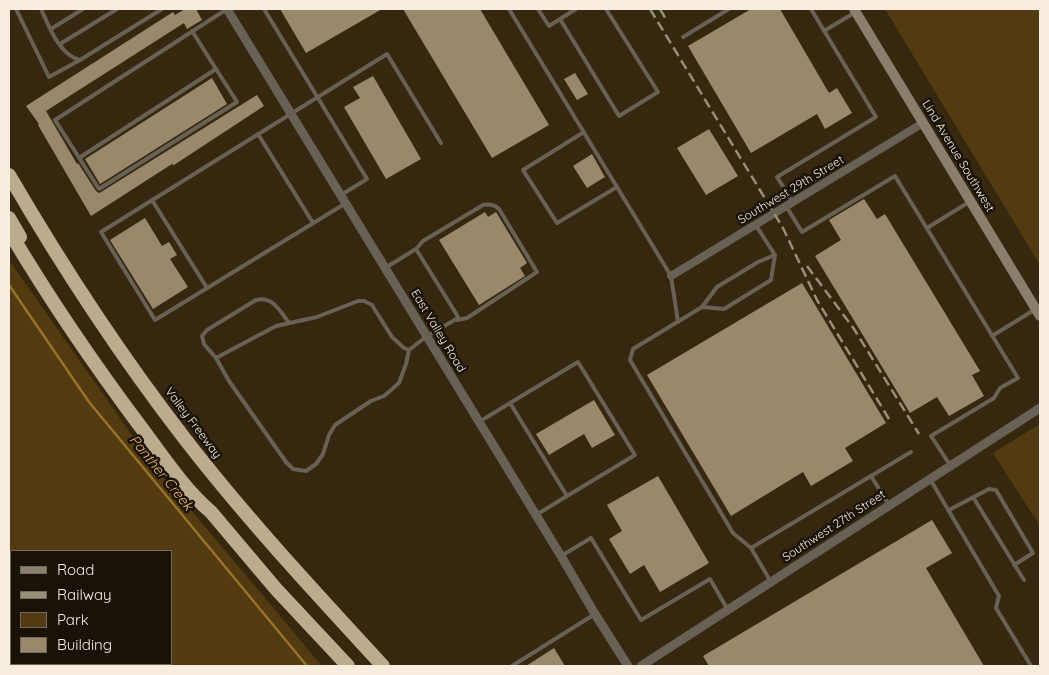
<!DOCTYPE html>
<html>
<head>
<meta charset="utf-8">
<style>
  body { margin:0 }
  #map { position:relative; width:1049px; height:675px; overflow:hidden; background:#36280e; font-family:Quicksand,sans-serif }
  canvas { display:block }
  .frame { position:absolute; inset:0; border:10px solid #f7eedf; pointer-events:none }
  .legend { position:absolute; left:10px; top:550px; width:162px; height:115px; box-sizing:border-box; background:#181207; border:1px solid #716a5d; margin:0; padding:6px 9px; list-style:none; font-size:15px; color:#f7eedf }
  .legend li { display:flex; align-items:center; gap:10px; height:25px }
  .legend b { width:25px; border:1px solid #716a5d }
</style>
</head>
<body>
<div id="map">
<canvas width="1049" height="675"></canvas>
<div class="frame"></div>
<ul class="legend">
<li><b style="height:6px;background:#8a7f6c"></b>Road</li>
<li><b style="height:6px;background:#998e79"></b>Railway</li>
<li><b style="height:14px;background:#523b10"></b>Park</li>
<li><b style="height:14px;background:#9a886c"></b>Building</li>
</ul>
</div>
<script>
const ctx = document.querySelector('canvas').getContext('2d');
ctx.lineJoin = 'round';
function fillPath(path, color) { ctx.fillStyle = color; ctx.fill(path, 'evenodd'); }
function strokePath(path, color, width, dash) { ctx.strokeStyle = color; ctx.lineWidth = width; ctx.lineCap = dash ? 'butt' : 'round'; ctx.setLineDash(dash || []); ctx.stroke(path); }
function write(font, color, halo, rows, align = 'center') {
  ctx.font = font + ' Quicksand,sans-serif'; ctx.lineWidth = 5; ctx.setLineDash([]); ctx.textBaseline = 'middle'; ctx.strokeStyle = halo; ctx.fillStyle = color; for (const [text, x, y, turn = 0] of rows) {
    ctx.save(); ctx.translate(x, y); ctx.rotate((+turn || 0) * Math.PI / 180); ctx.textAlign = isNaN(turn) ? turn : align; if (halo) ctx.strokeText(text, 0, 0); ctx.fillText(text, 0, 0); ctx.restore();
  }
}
const green = new Path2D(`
  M885 9H1040V265Z
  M9 260 150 461 322 666H45L43 664H171V551H11V628L9 625Z
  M1040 424V526L993 453Z`);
const stream = new Path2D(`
  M9 285 89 402 307 666`);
const building = new Path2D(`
  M185 9H196L202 20 187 29 184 23 46 111 77 164 78 163 96 191 99 193 101 192 257 95 264 106 174 165 172 164 91 216 38 125 39 124 26 106 173 12 175 15Z
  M280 9H382L306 53Z
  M403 9H480L549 125 492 158Z
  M751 9H780L829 93 837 88 852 113 825 129 817 114 751 153 688 46Z
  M575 73 588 94 577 100 564 79Z
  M373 76 421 159 386 179 344 107 360 98 353 87Z
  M212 78 227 104 100 184 85 159Z
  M709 129 738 176 706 195 677 148Z
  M592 154 605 177 587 188 573 166Z
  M864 199 877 219 885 214 980 371 972 375 984 396 949 416 937 397 910 413 815 256 841 240 829 220Z
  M485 212 488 217 496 212 527 263 520 268 525 276 479 305 439 240Z
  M145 218 162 246 169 242 177 255 170 259 188 287 153 309 110 240Z
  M802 283 886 423 845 448 853 461 811 486 803 472 731 516 647 375Z
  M594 400 615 435 592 448 584 434 549 455 536 434Z
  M658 476 709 563 660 592 644 565 630 574 609 539 622 531 607 505Z
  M932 520 952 553 926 568 984 666H709L703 656Z
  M554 648 565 666H526Z`);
const service = new Path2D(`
  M16 9 49 77 80 60
  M41 9C49 26 59 55 80 60L162 9
  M264 9 367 179 341 195
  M509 9 671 276 678 322
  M538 9 549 26 576 9
  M560 19 619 116 658 92 606 9
  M51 29 83 9
  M192 31 237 102 99 189 55 120 227 9
  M824 31 854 13
  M683 37 729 9
  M60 44 117 9
  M584 132 523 170 557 223 617 187
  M258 134 313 223
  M79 158 216 69
  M152 200 207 288
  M793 202 777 177 876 117 811 9
  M346 203 155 320 101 232 387 54 441 143
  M786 206 802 232 895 176 1018 378 1000 388 994 398 931 436 950 465
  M755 224 775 255 771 280 724 309 702 307 633 349 630 360 733 533 751 548 771 582
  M927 228 969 202
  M385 268 416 249 423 241 483 205C489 204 494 204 499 209L537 272 467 318 457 320
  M702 307 717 287 758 262 775 255
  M289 323C280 311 273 296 256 300L207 330 202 336 204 344 216 358 229 381 286 462 293 469 306 471 316 464 323 454 329 435 335 425 371 401 384 396 399 383 406 364 409 350 427 336 458 318 457 315 416 249
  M992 336 1034 310
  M216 358 276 326 317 317 358 301H364L372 305 392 337 404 348 409 350
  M510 403 578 362 635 455 567 496
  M479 422 510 403 567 496 536 515
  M871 476 889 505
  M930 479 999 596 996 608 1031 666
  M973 497 1024 580
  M949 510 989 489 996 490 1033 553 1014 565
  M751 548 911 452
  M561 556 591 538 641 620 710 579 728 610
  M512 666 595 614`);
const minor = new Path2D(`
  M671 276 923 123`);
const tertiary = new Path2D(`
  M227 9 561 556 595 614 628 666
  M641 666 1040 408`);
const secondary = new Path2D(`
  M854 9 1040 316`);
const motorway = new Path2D(`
  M9 175C62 266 120 355 185 439 246 518 315 592 383 666
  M9 218 20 237
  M9 231C50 300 95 366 143 430 164 458 184 489 211 512L276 589 348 666`);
const rail = new Path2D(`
  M650 9 783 228 817 300 889 419
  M660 9 667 21
  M807 266 854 329 919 434`);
const streetNames = [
  ["Lind Avenue Southwest",958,156,59],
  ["Southwest 29th Street",791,190,-31],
  ["East Valley Road",438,331,59],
  ["Valley Freeway",193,423,53],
  ["Southwest 27th Street",834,526,-33]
];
const waterNames = [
  ["Panther Creek",161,473,51]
];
fillPath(green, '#523b10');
strokePath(stream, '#99722a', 2.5);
fillPath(building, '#9a886c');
strokePath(service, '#686155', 4);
strokePath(minor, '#686155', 8);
strokePath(tertiary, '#686155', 9);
strokePath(secondary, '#8a7f6c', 10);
strokePath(motorway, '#bdab8e', 14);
strokePath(rail, '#998e79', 2.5, [10, 5]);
write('12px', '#f7eedf', '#181207', streetNames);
write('italic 14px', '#f4bd5c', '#181207', waterNames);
</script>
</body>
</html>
